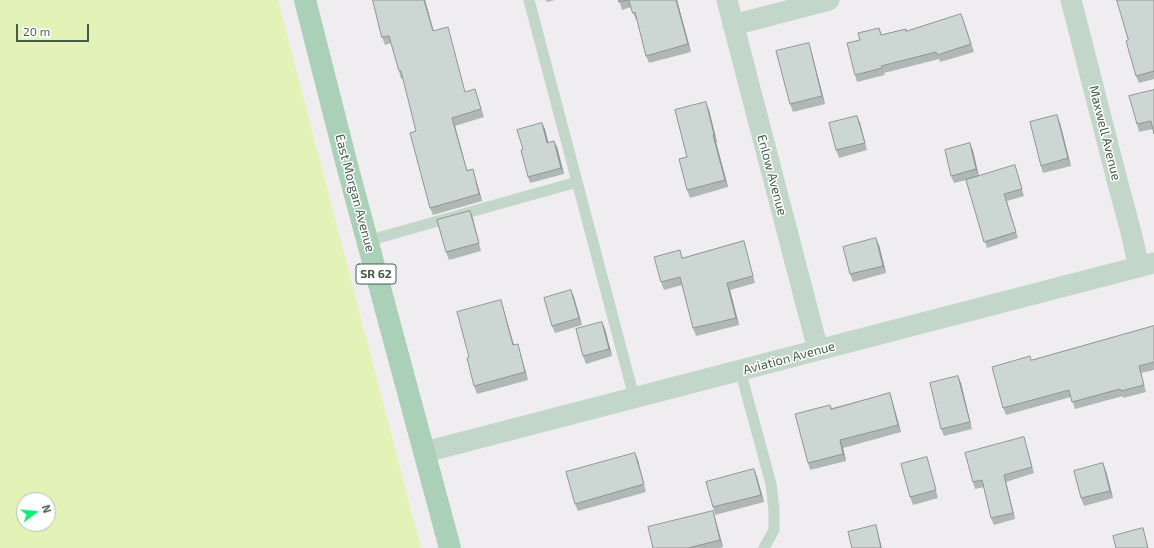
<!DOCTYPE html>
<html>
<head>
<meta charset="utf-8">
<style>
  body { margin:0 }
  #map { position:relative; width:1154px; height:548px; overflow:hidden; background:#f0edf1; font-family:"Exo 2",sans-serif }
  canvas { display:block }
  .north { position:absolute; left:16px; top:492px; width:40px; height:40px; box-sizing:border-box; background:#fff; border:1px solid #b4beb8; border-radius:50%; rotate:74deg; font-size:11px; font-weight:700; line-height:16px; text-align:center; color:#445d4d }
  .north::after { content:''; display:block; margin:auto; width:14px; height:18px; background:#08f06f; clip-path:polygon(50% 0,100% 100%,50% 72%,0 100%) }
  .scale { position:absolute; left:16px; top:24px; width:73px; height:18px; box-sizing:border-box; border:2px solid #445d4d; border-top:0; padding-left:5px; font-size:12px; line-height:14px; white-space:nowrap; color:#445d4d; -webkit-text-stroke:3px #fff; paint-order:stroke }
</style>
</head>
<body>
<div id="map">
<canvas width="1154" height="548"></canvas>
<div class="north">N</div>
<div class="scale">20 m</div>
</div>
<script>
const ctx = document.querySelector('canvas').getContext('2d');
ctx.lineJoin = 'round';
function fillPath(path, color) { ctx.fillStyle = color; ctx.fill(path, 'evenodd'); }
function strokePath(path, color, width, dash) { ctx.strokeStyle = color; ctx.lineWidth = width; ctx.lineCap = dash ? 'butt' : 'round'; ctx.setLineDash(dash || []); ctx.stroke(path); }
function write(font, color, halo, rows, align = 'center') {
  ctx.font = font + ' "Exo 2",sans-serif'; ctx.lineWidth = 3; ctx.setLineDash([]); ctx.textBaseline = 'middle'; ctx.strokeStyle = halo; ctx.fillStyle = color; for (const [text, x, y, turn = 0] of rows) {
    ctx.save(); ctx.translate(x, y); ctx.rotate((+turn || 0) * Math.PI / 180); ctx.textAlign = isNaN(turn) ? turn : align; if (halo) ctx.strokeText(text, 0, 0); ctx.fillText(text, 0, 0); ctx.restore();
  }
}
const green = new Path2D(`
  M0 0H278L421 548H0ZM24 500H48V524H24Z`);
const service = new Path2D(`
  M529 0 634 397
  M367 241 577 182
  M740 370 771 484 774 510V530L764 548`);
const minor = new Path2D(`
  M727 0 818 350
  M1071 0 1117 180 1131 232 1139 267
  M733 25 829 0
  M425 452 1154 263`);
const primary = new Path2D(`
  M305 0 348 169 450 548`);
const wall = new Path2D(`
  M373 0H425L433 31 448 27 450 35 465 92 475 89 484 117 455 126 467 170 473 169 475 176 482 201 433 215 430 208 416 131 403 78 401 79 399 71 391 43 385 45 382 37Z
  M546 0H555L547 2Z
  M619 0H677L691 52 649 63 646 56 637 20H636L631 7 622 10Z
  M1154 0V79L1139 83 1136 76 1128 40Z
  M964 21 974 52 940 62 939 59 884 73 885 75 857 82 855 75 860 40 879 28 882 35Z
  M811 50 825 104 793 112 790 104Z
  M1154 90 1153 129 1139 132 1137 124Z
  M709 110 717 142H716L728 187 690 198 687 190V157Z
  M857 116 860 123 867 150 839 158 836 150Z
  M542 123 548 142 557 147 564 174 530 183 528 177 523 149Z
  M1060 123 1071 166 1043 173 1041 166Z
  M970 143 973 151 979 176 1017 172 1024 196 1007 201 1018 238 987 248 966 180 954 183 951 176Z
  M470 211 473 219 481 251 449 260 446 252Z
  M744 241 746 249 755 283 730 290 739 325 696 336 693 328 682 285 664 290 661 282 680 250 682 258Z
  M879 245 886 273 853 282 850 274Z
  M571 290 582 325 555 333 552 326Z
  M501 300 503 307 514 345 520 352 528 380 477 394 474 386 469 357Z
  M602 322 605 329 612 356 586 364 583 356Z
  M1154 326V370L1141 373 1146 392 1123 398V396L1075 409 1071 397 1006 415 1003 408 1031 360Z
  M961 383 972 429 944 436 941 429Z
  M890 393 892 400 901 432 843 448 846 461 810 470 808 463 830 405 832 408Z
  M1026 444 1034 473 1006 482 1015 519 994 525 991 518 984 487 975 489 973 482Z
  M927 457 929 465 938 498 913 505 910 497Z
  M638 460 646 492 578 511 575 504Z
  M1106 471 1113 498 1084 506 1081 498Z
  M757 477 764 502 715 515 713 507Z
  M715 518 723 547 720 548H653Z`);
const shadedWall = new Path2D(`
  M424 0H425L436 39 433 31Z
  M676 0H677L691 52 688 44Z
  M809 43 811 50 825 104 822 96Z
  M706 102 709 110 717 142 714 134Z
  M1057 115 1060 123 1071 166 1068 158Z
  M857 116 860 123 867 150 865 143Z
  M452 118 455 126 469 178 467 171Z
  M542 123 545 129 550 149 547 143Z
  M713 135 716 142 728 187 725 180Z
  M554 141 557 147 564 174 561 168Z
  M970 143 973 151 979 177 976 169Z
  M473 169 475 176 482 201 479 194Z
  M470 211 473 219 481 251 479 243Z
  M876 238 879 245 886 273 883 266Z
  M727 283 730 290 739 325 736 318Z
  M571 290 574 297 582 325 579 318Z
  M501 300 503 307 516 353 513 345Z
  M602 322 605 329 612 356 609 349Z
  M518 344 520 352 528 380 525 372Z
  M958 376 961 383 972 429 970 422Z
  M890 393 892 400 901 432 898 425Z
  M840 440 843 448 846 461 843 454Z
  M635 453 638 460 646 492 644 484Z
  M1103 463 1106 471 1113 498 1110 491Z
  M754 469 757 477 764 502 761 495Z
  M1004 475 1006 482 1015 519 1013 513Z
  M713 511 715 518 723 547 720 540Z
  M876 525 878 533 882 548H881Z`);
const building = new Path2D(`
  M373 0H424L433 31 448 27 465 92 475 89 481 109 452 118 467 171 473 169 479 194 430 208 410 133 416 131 401 71H399L389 36 382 37Z
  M619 0H628L619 2Z
  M629 0H676L688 44 646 56 635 12 633 13Z
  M1117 0H1154V71L1136 76 1126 41 1128 40Z
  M961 14 971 44 937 55 936 52 881 66 882 68 855 75 847 43 860 40 858 33 879 28 881 35 906 29V31Z
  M809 43 822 96 790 104 776 51Z
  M1154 90V134L1151 121 1137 124 1129 96Z
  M706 102 714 134 713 135 725 180 687 190 679 159 687 157 675 110Z
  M1057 115 1068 158 1041 166 1030 122Z
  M857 116 865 143 836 150 829 123Z
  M542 123 547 143 554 141 561 168 528 177 521 150 523 149 517 130Z
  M970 143 976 169 951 176 945 150Z
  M1015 165 1022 189 1004 194 1016 232 984 242 966 180Z
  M470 211 479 243 446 252 437 220Z
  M876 238 883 266 850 274 843 247Z
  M744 241 753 276 727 283 736 318 693 328 680 277 661 282 654 257 680 250 682 258Z
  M571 290 579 318 552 326 544 298Z
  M501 300 513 345 518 344 525 372 474 386 467 358 469 357 457 312Z
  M602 322 609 349 583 356 576 329Z
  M1154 326V362L1139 366 1144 385 1121 391 1120 389 1072 402 1069 390 1003 408 992 367 1030 356 1031 360Z
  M958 376 970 422 941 429 930 383Z
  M890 393 898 425 840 440 843 454 808 463 795 414 830 405 831 409Z
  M1024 437 1032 467 1004 475 1013 513 991 518 982 480 973 482 965 453Z
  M635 453 644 484 575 504 566 472Z
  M927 457 936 490 910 497 901 464Z
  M1103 463 1110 491 1081 498 1074 471Z
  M754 469 761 495 713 507 706 482Z
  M713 511 720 540 688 548H653L648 527Z
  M876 525 881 548H852L848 532Z
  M1143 528 1148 548H1116L1113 536Z`);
const shields = [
  [376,274,40]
];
const shieldNames = [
  ["SR 62",376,274]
];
const streetNames = [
  ["Maxwell Avenue",1105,133,76],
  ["Enlow Avenue",772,175,75],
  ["East Morgan Avenue",355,193,75],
  ["Aviation Avenue",789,358,-15]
];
fillPath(green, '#e3f3b7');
strokePath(service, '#c2d6c9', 11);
strokePath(minor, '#c2d6c9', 21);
strokePath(primary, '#aad0b8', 22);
fillPath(wall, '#afb8b5');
fillPath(shadedWall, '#8f9693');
fillPath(building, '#ccd6d2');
strokePath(building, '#8f9693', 1);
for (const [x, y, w] of shields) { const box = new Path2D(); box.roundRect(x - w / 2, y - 10, w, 20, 3); ctx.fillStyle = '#fff'; ctx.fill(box); strokePath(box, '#445d4d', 1); }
write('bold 12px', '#445d4d', null, shieldNames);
write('13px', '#445d4d', '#fff', streetNames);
</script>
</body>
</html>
